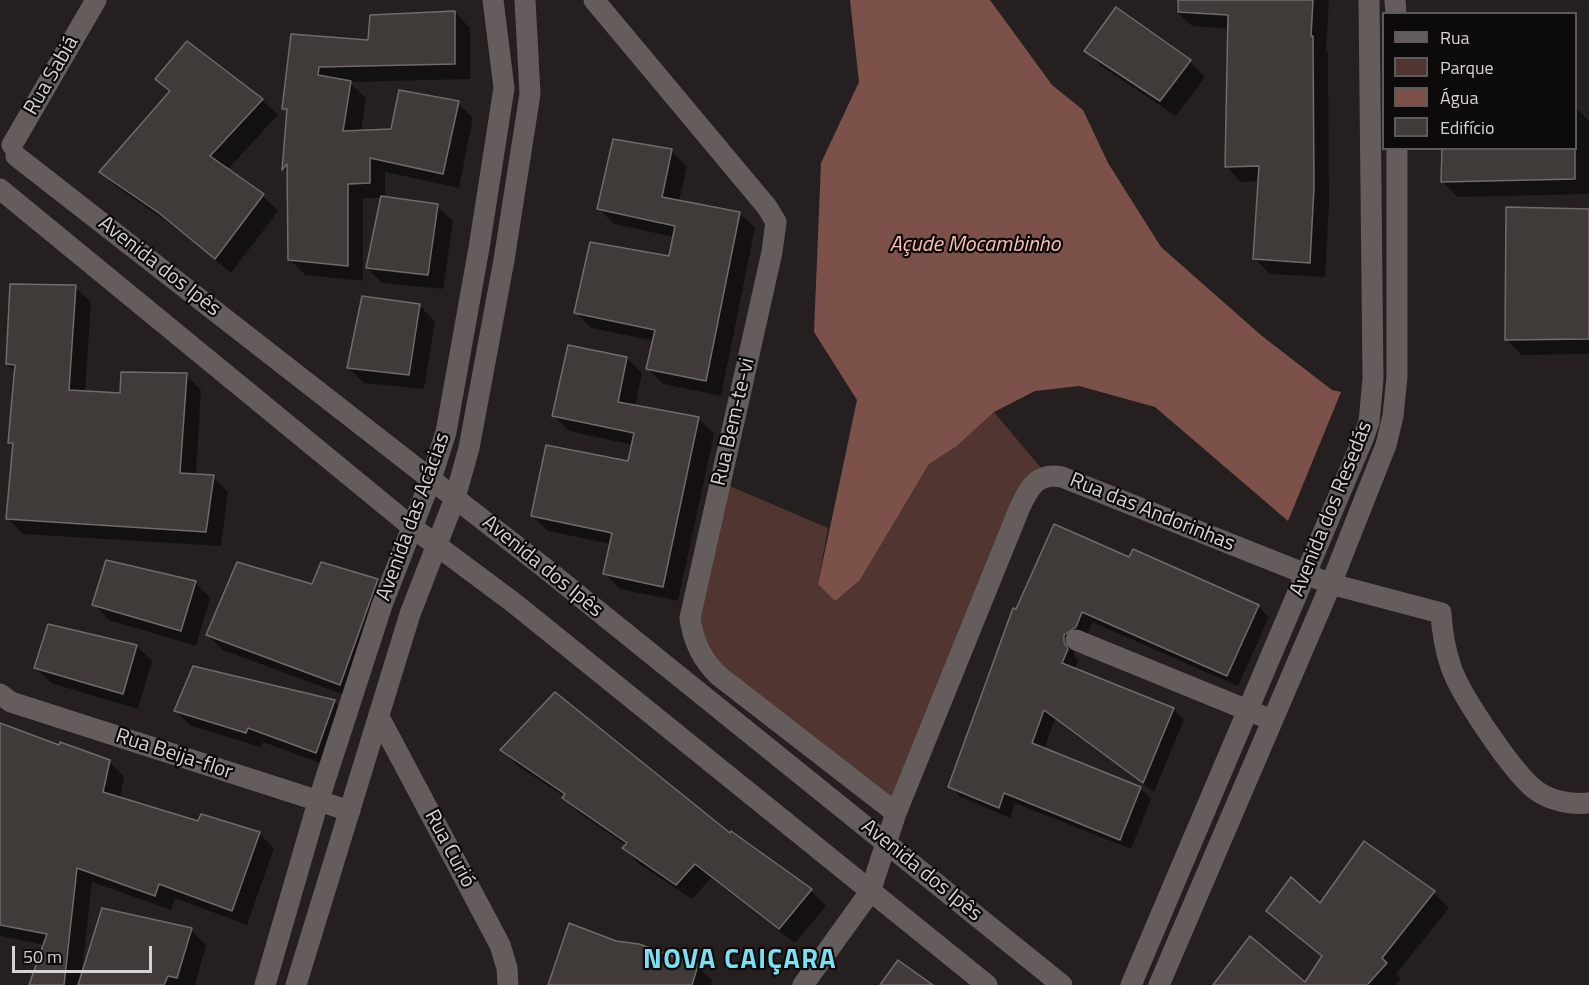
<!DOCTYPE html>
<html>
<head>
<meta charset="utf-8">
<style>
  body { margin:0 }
  #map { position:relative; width:1589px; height:985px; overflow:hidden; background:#25201f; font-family:"Titillium Web",sans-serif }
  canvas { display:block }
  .legend { position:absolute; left:1382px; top:12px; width:195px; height:138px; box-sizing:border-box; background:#0d0a0a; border:2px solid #5d5a5a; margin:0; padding:8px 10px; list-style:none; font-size:18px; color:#d6d2d2 }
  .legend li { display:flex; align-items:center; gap:12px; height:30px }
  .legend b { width:30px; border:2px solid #5d5a5a }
  .scale { position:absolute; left:12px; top:946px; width:140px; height:27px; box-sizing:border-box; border:3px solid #d6d2d2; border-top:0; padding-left:8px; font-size:18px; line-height:21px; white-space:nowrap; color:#d6d2d2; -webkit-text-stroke:4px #0d0a0a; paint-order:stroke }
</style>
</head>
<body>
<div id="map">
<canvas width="1589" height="985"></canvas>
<ul class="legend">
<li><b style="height:8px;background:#645d5c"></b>Rua</li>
<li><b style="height:16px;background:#503530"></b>Parque</li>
<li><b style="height:16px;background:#7c5149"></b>Água</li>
<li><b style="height:16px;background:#403a38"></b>Edifício</li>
</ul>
<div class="scale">50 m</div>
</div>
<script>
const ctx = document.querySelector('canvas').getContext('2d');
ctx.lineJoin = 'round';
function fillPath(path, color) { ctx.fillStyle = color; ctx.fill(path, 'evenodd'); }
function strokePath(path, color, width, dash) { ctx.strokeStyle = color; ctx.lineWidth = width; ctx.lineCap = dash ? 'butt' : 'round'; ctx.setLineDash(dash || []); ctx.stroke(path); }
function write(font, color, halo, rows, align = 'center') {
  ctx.font = font + ' "Titillium Web",sans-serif'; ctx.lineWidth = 4.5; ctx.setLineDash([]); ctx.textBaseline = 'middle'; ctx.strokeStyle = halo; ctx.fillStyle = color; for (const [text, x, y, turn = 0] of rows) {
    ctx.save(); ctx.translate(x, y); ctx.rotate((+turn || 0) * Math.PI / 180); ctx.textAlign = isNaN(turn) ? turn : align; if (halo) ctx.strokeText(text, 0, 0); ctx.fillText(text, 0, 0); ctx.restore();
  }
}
const green = new Path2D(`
  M994 412 1041 468 896 811 722 674 696 618 725 484 828 528 818 584 860 580 929 464 957 446Z`);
const water = new Path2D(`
  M850 0H990L1052 85 1083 110 1108 163 1161 247 1262 336 1332 390 1341 392 1288 521 1155 407 1079 386 1035 391 994 412 957 446 929 464 860 580 835 601 818 584 857 400 814 332 821 163 859 82Z`);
const shadow = new Path2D(`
  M1177 0H1329L1326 50 1328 53 1329 204 1325 277 1270 274 1254 258 1260 181 1241 182 1226 166 1229 29 1192 26 1176 11Z
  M1116 9 1190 62 1205 77 1176 116 1101 66 1086 51Z
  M455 12 470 28V79L349 82 366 98 361 132 392 130 458 103 473 118 459 188 385 172V198L437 206 453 221 443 289 382 283 367 268 382 198H363V281L305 275 289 259V174L284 169 288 113 284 108 293 35 369 41Z
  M187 43 262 100 278 115 227 170 263 196 278 211 231 273 176 228 117 187 101 172 170 92 157 79Z
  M1576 108 1589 121V194L1458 197 1442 182 1443 148H1576Z
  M671 151 687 166 679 202 739 213 755 228 721 396 663 384 648 368 654 341 591 328 576 312 670 258 674 237 614 224 599 209Z
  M1589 211V354L1522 355 1507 340Z
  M75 287 91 302 85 392 121 395 186 375 201 390 196 475 213 477 228 492 221 546 23 534 8 518 14 447 10 442 16 372 7 364Z
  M419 305 435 321 424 389 364 383 349 368Z
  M627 358 642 373 635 407 699 419 714 434 678 601 620 589 605 574 611 544 548 531 532 516 629 462 633 445 569 431 554 416Z
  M1130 559 1258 606 1269 617 1238 686 1092 622 1086 638 1075 645 1074 654 1078 661 1074 669 1174 709 1184 720 1154 792 1055 719 1044 749 1140 788 1151 799 1131 849 1015 803 1010 818 961 797 950 786 1017 611Z
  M322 564 378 580 393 596 355 699 223 650 207 635 313 586Z
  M195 582 210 598 196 646 109 620 94 604Z
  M136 646 152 661 138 709 51 683 36 668Z
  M334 701 349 716 331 767 263 742 261 747 191 726 176 711Z
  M0 724 60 747 109 761 124 777 120 799 198 823 259 833 274 848 247 925 175 898 171 910 92 882 82 973 191 930 206 945 195 985H31L45 945 0 936Z
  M502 750 730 835 731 833 811 891 826 906 795 943 711 878 692 899 639 864 624 848 627 846 579 813 565 797 518 766Z
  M1434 893 1449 908 1396 974 1401 979 1396 985H1215L1305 983 1323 958 1268 911Z
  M615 942 697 966 713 981 711 985H549Z`);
const building = new Path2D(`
  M1178 0H1313L1311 36H1313L1314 187 1310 263 1253 259 1259 166 1225 167 1228 15 1178 12Z
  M1116 7 1191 60 1160 101 1084 51Z
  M455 11V64L319 67 318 75 351 81 343 131 391 129 399 90 459 101 443 174 370 158V183L348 184V266L288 260 287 164 282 170 287 109H282L291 34 368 40 370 15Z
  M187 41 263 99 210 156 264 194 215 259 159 213 99 172 170 91 155 79Z
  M613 139 672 149 662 197 740 212 706 381 646 369 655 330 574 313 590 242 669 256 675 226 597 209Z
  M1442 148H1575V179L1441 182Z
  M381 196 438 204 428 275 366 268Z
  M1506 207 1589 209V339L1505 340Z
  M10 284 76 285 69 390 120 393 121 372 187 373 180 473 214 475 206 532 6 519 13 443H8L15 365 6 364Z
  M362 296 420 304 409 375 347 368Z
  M568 345 627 357 618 402 699 417 663 587 603 574 612 533 531 516 546 445 628 461 634 433 552 416Z
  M1054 524 1129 557 1133 549 1259 605 1227 676 1082 612 1076 627 1064 635V642L1068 649 1062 663 1174 708 1143 783 1044 710 1032 743 1141 787 1120 840 1004 793 999 808 948 787 1013 608 1016 609Z
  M106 560 196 581 181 631 92 605Z
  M237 562 312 584 321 562 378 579 340 685 206 635Z
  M48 624 137 645 123 694 34 668Z
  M193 666 335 700 316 753 248 728 246 733 174 711Z
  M555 692 730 833 731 831 812 889 779 929 695 864 676 885 622 848 627 843 562 798 565 794 500 750Z
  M0 723 59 745 60 742 110 760 103 792 198 821 201 814 260 832 232 911 159 884 155 896 77 868 64 985H29L47 934 0 925Z
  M1364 841 1435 891 1382 958 1387 963 1367 985H1213L1250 936 1305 982 1322 956 1266 911 1291 877 1320 903Z
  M102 908 192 928 177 978 168 976 164 985H78Z
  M569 923 616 941 639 944 698 965 692 985H548Z
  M898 960 933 985H880Z`);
const minor = new Path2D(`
  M594 0 767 207 776 222 772 252 690 618C693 641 702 660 719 676L896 813
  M1395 0 1396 14
  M12 145 96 0
  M16 156 546 569 1062 985
  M0 189 412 527 514 603 987 985
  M1076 640 1262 716
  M0 694 11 702 350 811
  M379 717 500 945 507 968 508 985
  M265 985 318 802 382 605 431 479 446 432 479 248 504 88 493 0
  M296 985 410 614 455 498 469 448 504 260 530 94 525 0
  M803 985 870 892 896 813 1020 507C1029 488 1037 472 1062 477L1331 584 1441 613C1442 632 1445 649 1451 667 1460 694 1514 775 1537 791 1551 801 1572 805 1589 803
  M1131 985 1363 439 1369 422 1373 379 1369 0
  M1159 985 1331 584 1386 445 1393 416 1397 377V148`);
const streetNames = [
  ["Rua Sabiá",52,76,-60],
  ["Avenida dos Ipês",159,267,38],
  ["Rua Bem-te-vi",734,422,-77],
  ["Avenida dos Resedás",1332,509,-68],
  ["Rua das Andorinhas",1152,513,22],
  ["Avenida das Acácias",414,517,-70],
  ["Avenida dos Ipês",542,567,39],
  ["Rua Beija-flor",174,755,18],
  ["Rua Curió",449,849,62],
  ["Avenida dos Ipês",921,871,39]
];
const waterNames = [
  ["Açude Mocambinho",975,246]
];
const districtNames = [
  ["NOVA CAIÇARA",740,961]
];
fillPath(green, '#503530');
fillPath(water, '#7c5149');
fillPath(shadow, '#0007');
fillPath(building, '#403a38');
strokePath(building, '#716a69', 1.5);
strokePath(minor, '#645d5c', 21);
write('21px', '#d6d2d2', '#0d0a0a', streetNames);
write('italic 22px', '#f9beb1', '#0d0a0a', waterNames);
ctx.letterSpacing = '1.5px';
write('bold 27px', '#7ae1f5', '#0d0a0a', districtNames);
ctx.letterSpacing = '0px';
</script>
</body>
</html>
